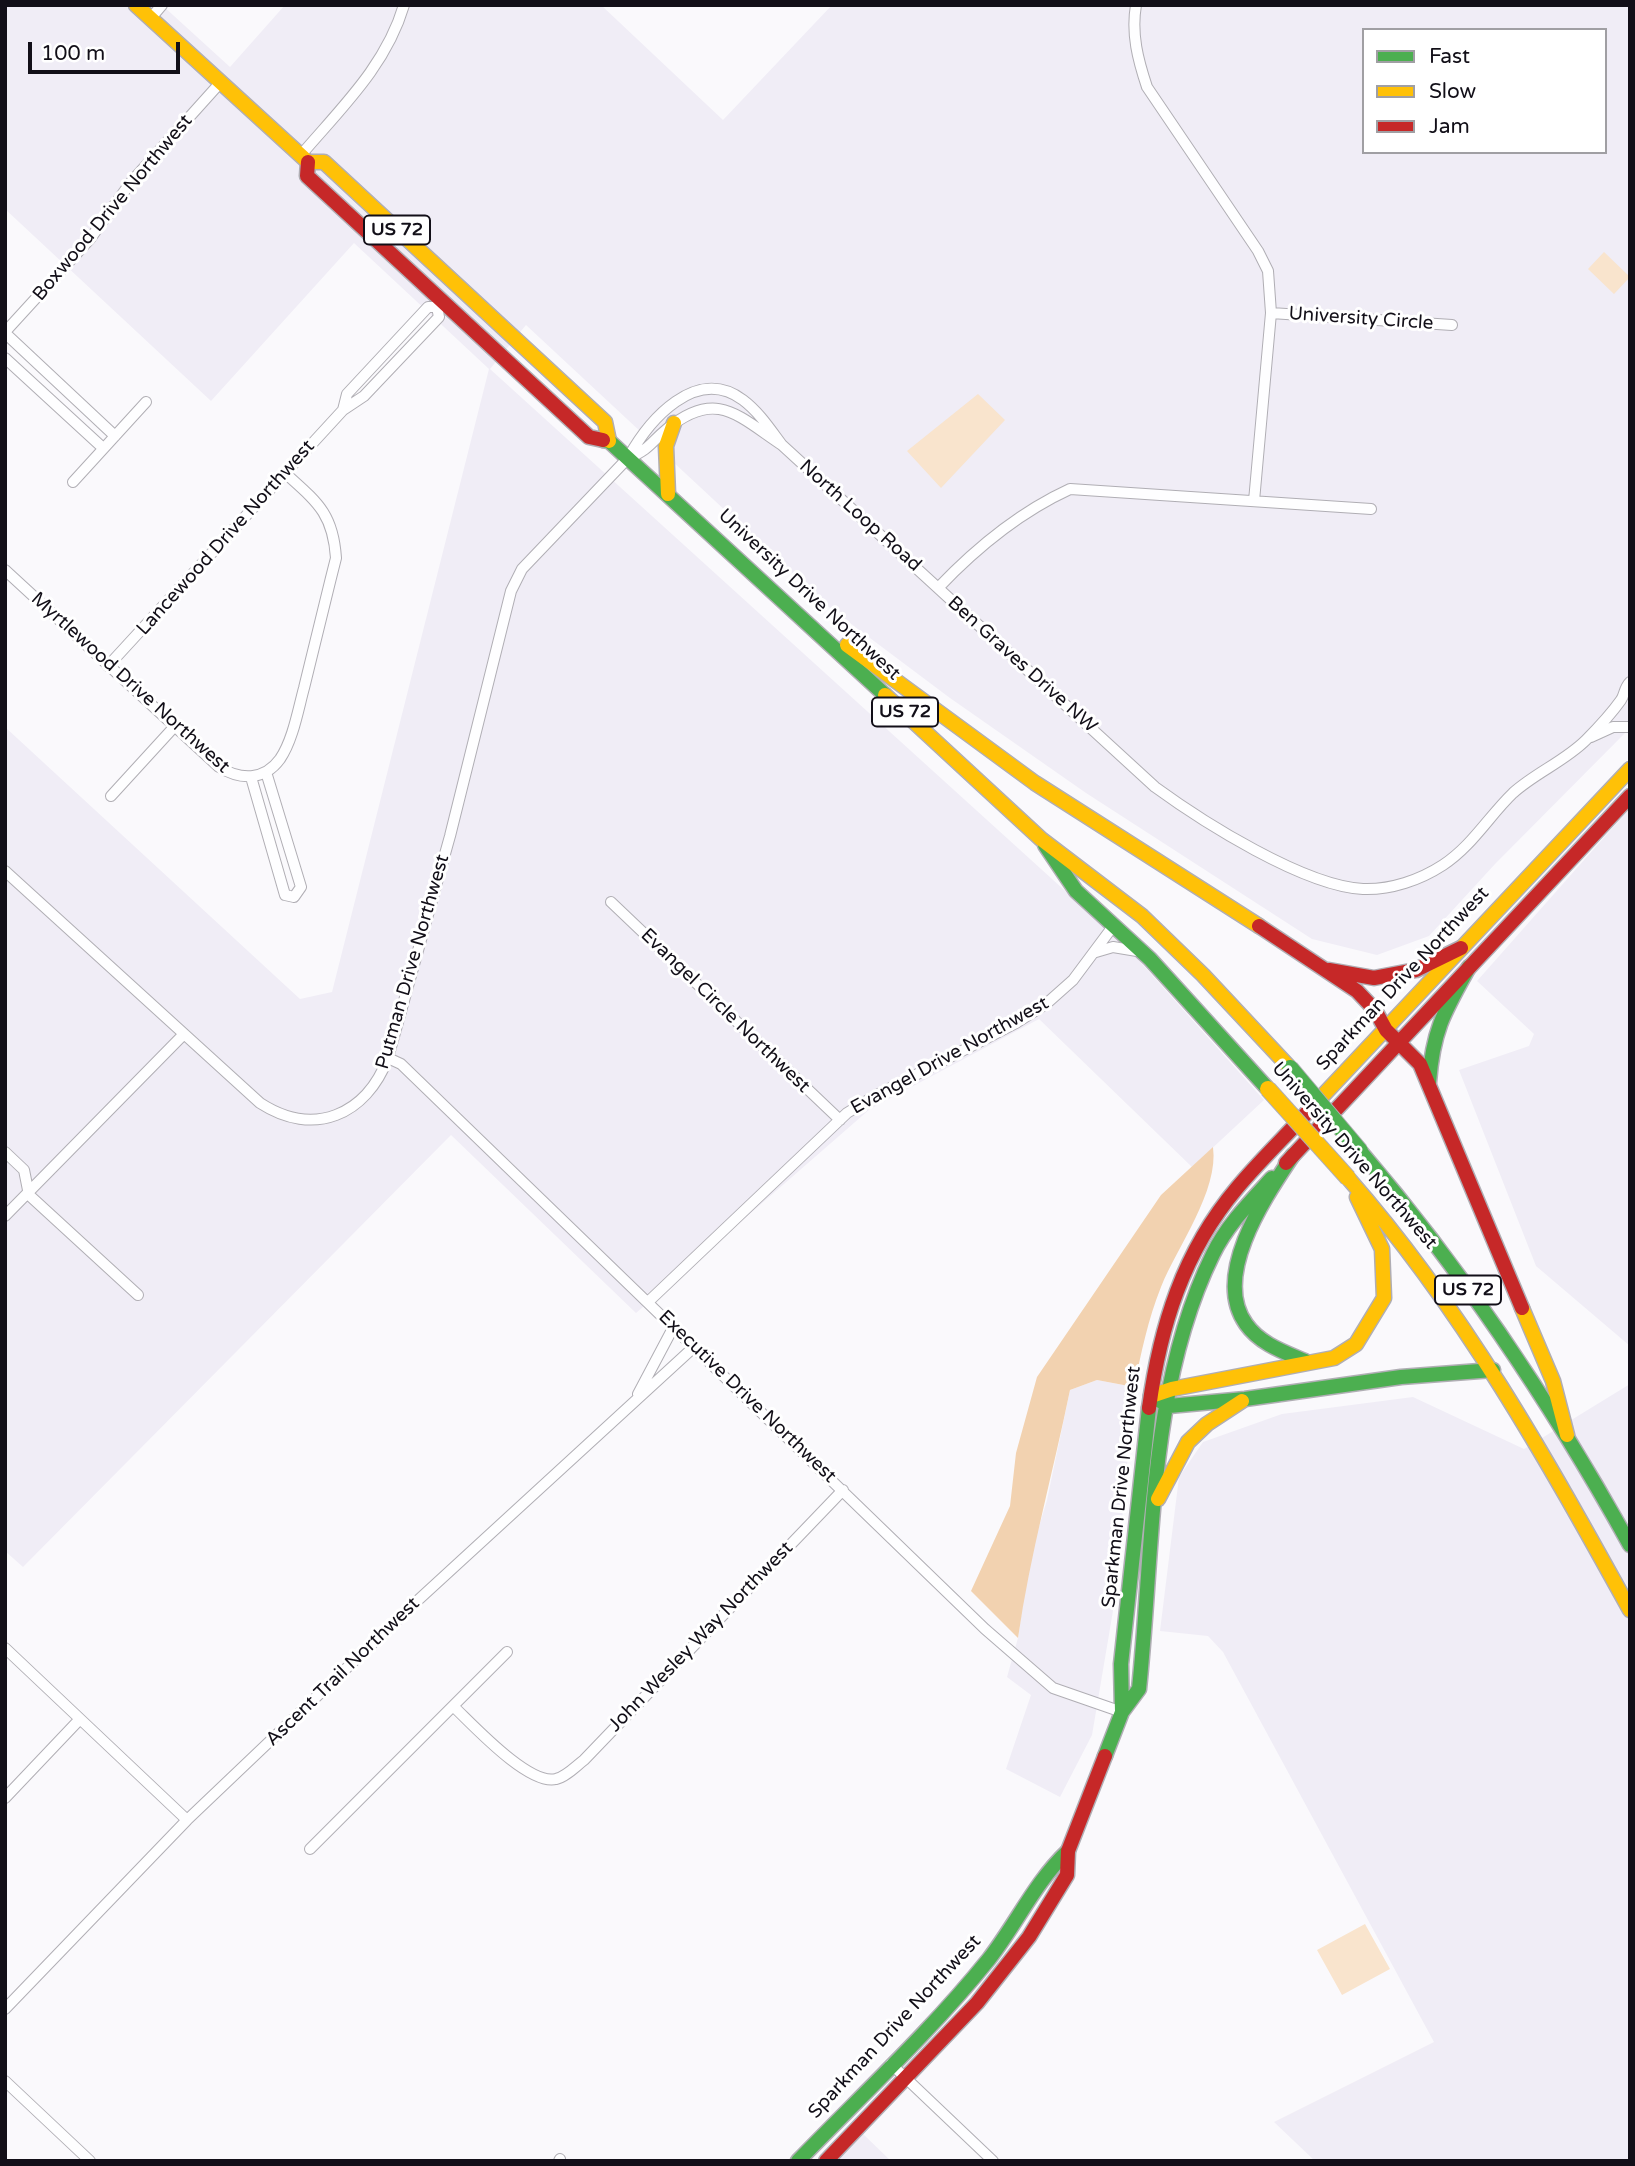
<!DOCTYPE html>
<html>
<head>
<meta charset="utf-8">
<style>
  body { margin:0 }
  #map { position:relative; width:1635px; height:2166px; overflow:hidden; background:#faf9fc; font-family:"Varela Round",sans-serif }
  canvas { display:block }
  .frame { position:absolute; inset:0; border:7px solid #120f18; pointer-events:none }
  .legend { position:absolute; left:1362px; top:28px; width:245px; height:126px; box-sizing:border-box; background:#fff; border:2px solid #a09fa3; margin:0; padding:9px 12px; list-style:none; font-size:21px; color:#120f18 }
  .legend li { display:flex; align-items:center; gap:14px; height:35px }
  .legend b { width:35px; border:2px solid #a09fa3 }
  .scale { position:absolute; left:28px; top:42px; width:152px; height:32px; box-sizing:border-box; border:4px solid #120f18; border-top:0; padding-left:9px; font-size:21px; line-height:24px; white-space:nowrap; color:#120f18; -webkit-text-stroke:5px #fff; paint-order:stroke }
</style>
</head>
<body>
<div id="map">
<canvas width="1635" height="2166"></canvas>
<div class="frame"></div>
<ul class="legend">
<li><b style="height:9px;background:#4caf50"></b>Fast</li>
<li><b style="height:9px;background:#ffc107"></b>Slow</li>
<li><b style="height:9px;background:#c62828"></b>Jam</li>
</ul>
<div class="scale">100 m</div>
</div>
<script>
const ctx = document.querySelector('canvas').getContext('2d');
ctx.lineJoin = 'round';
function fillPath(path, color) { ctx.fillStyle = color; ctx.fill(path, 'evenodd'); }
function strokePath(path, color, width, dash) { ctx.strokeStyle = color; ctx.lineWidth = width; ctx.lineCap = dash ? 'butt' : 'round'; ctx.setLineDash(dash || []); ctx.stroke(path); }
function write(font, color, halo, rows, align = 'center') {
  ctx.font = font + ' "Varela Round",sans-serif'; ctx.lineWidth = 6; ctx.setLineDash([]); ctx.textBaseline = 'middle'; ctx.strokeStyle = halo; ctx.fillStyle = color; for (const [text, x, y, turn = 0] of rows) {
    ctx.save(); ctx.translate(x, y); ctx.rotate((+turn || 0) * Math.PI / 180); ctx.textAlign = isNaN(turn) ? turn : align; if (halo) ctx.strokeText(text, 0, 0); ctx.fillText(text, 0, 0); ctx.restore();
  }
}
const built = new Path2D(`
  M5 5H162L230 67 285 5H601L723 120 832 5H1630V728L1495 864 1429 936 1377 955 1312 939 1086 793 950 698 830 608 526 325 490 369 1127 947 1264 1100 1192 1167 1039 1019 870 1109 636 1313 451 1135 23 1567 5 1551V727L300 999 332 992 489 369 354 243 211 401 5 209ZM1364 30H1605V152H1364Z
  M1630 808V1346L1536 1266 1459 1070 1529 1046 1534 1034 1477 981Z
  M1097 1380 1134 1387 1115 1599 1092 1735 1060 1797 1006 1769 1031 1695 1007 1677 1018 1638 1029 1560 1047 1500 1070 1390Z
  M1630 1384V2161H1315L1274 2122 1434 2042 1223 1652 1208 1636 1160 1631 1179 1477 1203 1442 1282 1414 1413 1397 1524 1449Z
  M862 2133 891 2161H834Z`);
const green = new Path2D(`
  M1604 252 1630 277 1614 294 1588 269Z
  M978 394 1005 420 941 488 907 451Z
  M1365 1924 1390 1969 1342 1995 1317 1950Z`);
const forest = new Path2D(`
  M1213 1147C1219 1191 1177 1247 1161 1287 1148 1319 1141 1354 1134 1387L1097 1380 1070 1390C1053 1473 1030 1554 1018 1638L971 1591 1010 1506 1016 1453 1037 1377 1161 1195Z`);
const street = new Path2D(`
  M1136 5C1131 34 1138 60 1147 87L1258 251 1268 271 1271 313 1254 501
  M150 19 162 5
  M301 155C341 108 386 66 404 5
  M1271 313 1452 325
  M5 332 90 239 131 182 220 83
  M5 333 115 436
  M5 358 103 448
  M343 410 347 394 428 307H437L441 304
  M629 458C651 448 650 443 667 429 716 389 737 415 782 445L1155 787C1203 822 1304 886 1363 889 1391 890 1420 880 1443 865 1472 846 1489 816 1513 793 1535 773 1565 761 1586 740 1598 728 1611 714 1621 700 1625 694 1624 688 1630 682
  M73 482 146 402
  M5 570 219 767C240 780 264 781 280 759 293 740 298 710 304 688 315 644 325 601 336 558 333 513 317 502 285 473
  M938 588C976 548 1020 512 1070 489L1371 509
  M108 666 343 410 364 396 439 317 437 307
  M1591 737 1613 727H1630
  M251 777 285 895 294 897 301 887 266 772
  M111 796 175 726
  M5 871 260 1103C314 1138 366 1115 388 1058L450 836 511 591 522 569 628 458C649 420 696 365 743 400 759 412 770 429 782 445
  M611 902 840 1120
  M1096 952 1113 947 1137 951
  M388 1058 401 1064 985 1629 1053 1688 1122 1712
  M5 1152 24 1170 29 1195 138 1295
  M5 1216 184 1034
  M649 1301 847 1113 873 1097 1016 1023 1046 1004 1073 980 1114 925
  M638 1394 674 1326
  M5 1648 187 1820
  M454 1707C473 1725 529 1786 556 1779 566 1777 576 1766 584 1760L843 1490
  M5 1798 80 1719
  M310 1849 507 1652
  M5 2009 187 1820 416 1602 694 1347
  M891 2064 993 2161
  M5 2081 90 2161
  M559 2161 560 2159`);
const fast = new Path2D(`
  M603 440 609 441 885 695
  M1045 845 1076 891 1150 959 1268 1089
  M1429 1082C1433 1030 1444 1012 1469 967
  M1360 1151C1462 1270 1554 1408 1630 1545
  M1293 1155C1266 1196 1211 1275 1246 1324 1260 1344 1284 1352 1305 1361
  M1151 1396 1169 1406 1245 1399 1401 1377 1493 1370
  M1122 1712 1121 1664 1149 1408
  M1105 1756 1122 1712 1139 1689C1154 1546 1148 1386 1213 1254 1227 1225 1251 1201 1272 1178
  M798 2161C862 2095 931 2031 989 1959 1017 1923 1035 1882 1068 1851`);
const slow = new Path2D(`
  M136 5 308 162H324L605 422 609 441
  M668 494 666 446 674 423
  M847 645 1035 783 1259 926
  M885 695 1041 839 1142 916 1203 975 1290 1068
  M1314 1105 1630 769
  M1348 1178C1463 1309 1546 1458 1630 1610
  M1522 1308 1553 1381 1567 1435
  M1151 1396 1172 1389 1334 1358 1356 1344 1384 1298 1382 1249 1357 1197
  M1158 1499 1188 1442 1207 1424 1242 1401`);
const jam = new Path2D(`
  M308 162 307 176 589 437 603 440
  M1259 926 1357 991 1375 1010 1386 1030 1420 1064 1522 1308
  M1329 970 1374 978 1416 970 1461 948
  M1286 1163 1630 796
  M1149 1408C1160 1327 1183 1252 1237 1188 1261 1159 1289 1133 1314 1105
  M826 2161 977 2003 1029 1937 1067 1875 1068 1851 1105 1756`);
const fastBridge = new Path2D(`
  M1290 1068 1360 1151`);
const slowBridge = new Path2D(`
  M1268 1089 1348 1178`);
const shields = [
  [397,230,66],
  [905,712,66],
  [1468,1290,66]
];
const shieldNames = [
  ["US 72",397,230],
  ["US 72",905,712],
  ["US 72",1468,1290]
];
const streetNames = [
  ["Boxwood Drive Northwest",113,208,-50],
  ["University Circle",1361,319,4],
  ["North Loop Road",860,516,42],
  ["Lancewood Drive Northwest",226,538,-48],
  ["University Drive Northwest",809,595,43],
  ["Ben Graves Drive NW",1022,665,42],
  ["Myrtlewood Drive Northwest",130,683,42],
  ["Putman Drive Northwest",413,962,-74],
  ["Sparkman Drive Northwest",1403,979,-47],
  ["Evangel Circle Northwest",725,1011,44],
  ["Evangel Drive Northwest",950,1056,-29],
  ["University Drive Northwest",1354,1156,49],
  ["Executive Drive Northwest",747,1397,44],
  ["Sparkman Drive Northwest",1122,1487,-84],
  ["John Wesley Way Northwest",701,1637,-46],
  ["Ascent Trail Northwest",343,1672,-44],
  ["Sparkman Drive Northwest",895,2027,-47]
];
fillPath(built, '#f0edf6');
fillPath(green, '#f9e4cd');
fillPath(forest, '#f2d2b0');
strokePath(street, '#b0aeb4', 12);
strokePath(fast, '#b0aeb4', 17);
strokePath(slow, '#b0aeb4', 17);
strokePath(jam, '#b0aeb4', 17);
strokePath(street, '#fefeff', 10);
strokePath(fast, '#4caf50', 14);
strokePath(slow, '#ffc107', 14);
strokePath(jam, '#c62828', 14);
strokePath(fastBridge, '#b0aeb4', 18, []);
strokePath(slowBridge, '#b0aeb4', 18, []);
strokePath(fastBridge, '#4caf50', 16);
strokePath(slowBridge, '#ffc107', 16);
for (const [x, y, w] of shields) { const box = new Path2D(); box.roundRect(x - w / 2, y - 14.5, w, 29, 5); ctx.fillStyle = '#fff'; ctx.fill(box); strokePath(box, '#120f18', 2); }
write('bold 18px', '#120f18', null, shieldNames);
write('19px', '#120f18', '#fff', streetNames);
</script>
</body>
</html>
